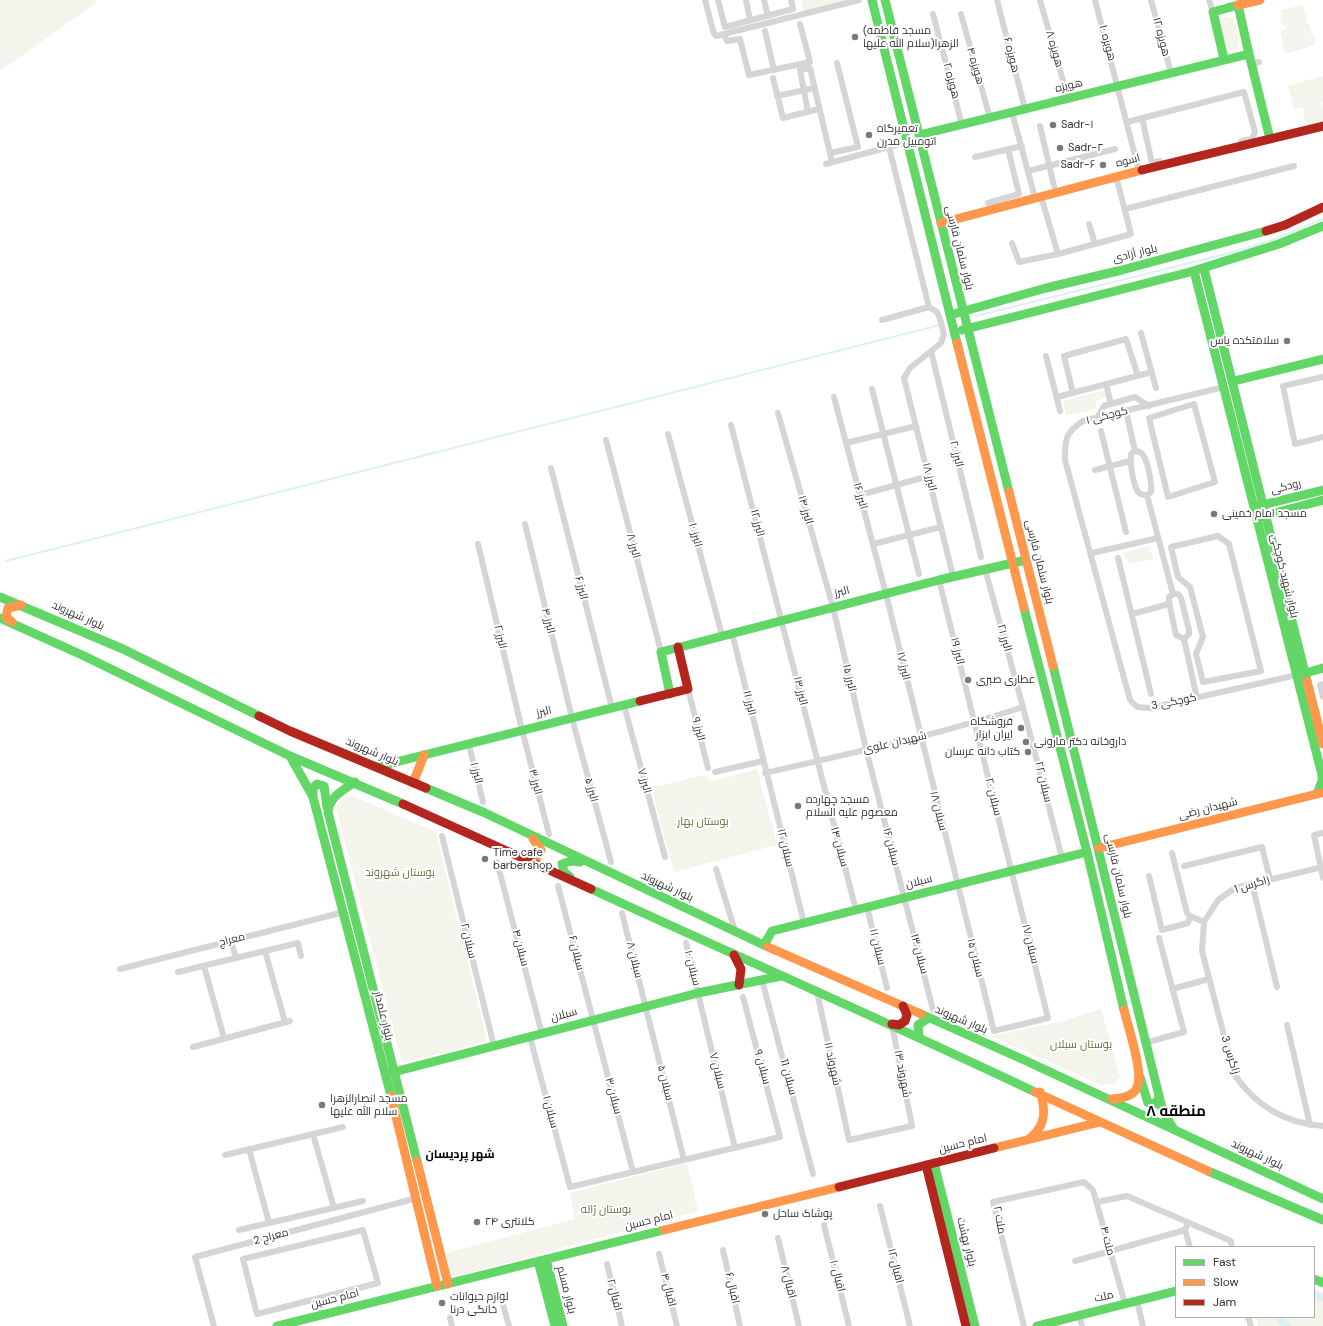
<!DOCTYPE html>
<html>
<head>
<meta charset="utf-8">
<style>
  body { margin:0 }
  #map { position:relative; width:1323px; height:1326px; overflow:hidden; background:#fff; font-family:"DM Sans",sans-serif }
  canvas { display:block }
  .legend { position:absolute; left:1175px; top:1246px; width:140px; height:72px; box-sizing:border-box; background:#fff; border:1px solid #adadad; margin:0; padding:5px 7px; list-style:none; font-size:12px; color:#313131 }
  .legend li { display:flex; align-items:center; gap:8px; height:20px }
  .legend b { width:20px; border:1px solid #adadad }
</style>
</head>
<body>
<div id="map">
<canvas width="1323" height="1326"></canvas>
<ul class="legend">
<li><b style="height:5px;background:#63d668"></b>Fast</li>
<li><b style="height:5px;background:#ff974d"></b>Slow</li>
<li><b style="height:5px;background:#b3261e"></b>Jam</li>
</ul>
</div>
<script>
const ctx = document.querySelector('canvas').getContext('2d');
ctx.lineJoin = 'round';
function fillPath(path, color) { ctx.fillStyle = color; ctx.fill(path, 'evenodd'); }
function strokePath(path, color, width, dash) { ctx.strokeStyle = color; ctx.lineWidth = width; ctx.lineCap = dash ? 'butt' : 'round'; ctx.setLineDash(dash || []); ctx.stroke(path); }
function write(font, color, halo, rows, align = 'center') {
  ctx.font = font + ' "DM Sans",Cairo,sans-serif'; ctx.lineWidth = 4; ctx.setLineDash([]); ctx.textBaseline = 'middle'; ctx.strokeStyle = halo; ctx.fillStyle = color; for (const [text, x, y, turn = 0] of rows) {
    ctx.save(); ctx.translate(x, y); ctx.rotate((+turn || 0) * Math.PI / 180); ctx.textAlign = isNaN(turn) ? turn : align; if (halo) ctx.strokeText(text, 0, 0); ctx.fillText(text, 0, 0); ctx.restore();
  }
}
const green = new Path2D(`
  M0 0H95L96 3 0 71Z
  M801 0H853L804 12Z
  M1302 5 1307 19 1306 20 1307 24 1309 23 1312 34H1314L1315 45 1285 54 1280 31 1286 29 1285 25H1282L1280 17 1282 16 1281 10Z
  M1226 16 1233 19C1236 28 1244 45 1234 51L1226 48 1220 26 1222 19Z
  M1323 76V102H1321L1323 108V121L1308 125 1307 121H1305L1303 107 1294 109 1288 86Z
  M1105 390 1107 397 1096 401V409L1066 415 1063 401Z
  M1148 546 1150 548 1153 559 1129 564 1123 553Z
  M757 769 777 845 674 872 651 788 703 775 712 781Z
  M350 795 436 832 487 1041 402 1063 336 808 341 800Z
  M1101 1009 1120 1077 1113 1084 1101 1085 991 1036 1063 1021Z
  M687 1163 698 1211 451 1278 446 1253 575 1219 570 1193Z
  M1314 1289 1323 1293V1326H1258L1256 1317H1314Z`);
const stream = new Path2D(`
  M976 316 1230 253 1276 239 1323 219
  M6 561 940 325`);
const canal = new Path2D(`
  M1314 1294 1323 1298
  M1280 1317 1281 1321 1288 1326`);
const street = new Path2D(`
  M705 0 714 34 716 36 859 0
  M718 0 725 27 793 9 791 0
  M746 0 750 20
  M764 0 768 16
  M997 0 1025 109
  M1040 0 1068 98
  M1095 0 1139 171
  M1151 0 1171 73
  M1209 0 1213 12
  M933 14 962 125
  M961 14 990 118
  M765 31 774 70
  M724 34 727 41 740 39 749 75 810 62 800 24
  M1252 64 1259 62
  M773 78 783 118 819 109
  M777 96 814 88
  M808 112 800 70 810 68 832 162
  M1012 112 1035 198
  M1142 118 1152 163 1160 161
  M1127 122 1244 92 1255 132 1252 139 1241 141
  M1040 126 1054 186
  M830 153 858 147 837 63
  M975 157 1022 146
  M826 164 907 142
  M1028 171 1115 149
  M988 203 1019 194 1008 149
  M1125 209 1294 166
  M1012 243 1019 262 1058 254 1041 196
  M1095 244 1131 234 1116 176
  M1058 254 1095 244 1089 224
  M929 307 937 312 940 319 944 334 941 343 910 368 904 378 953 576
  M882 320 929 307 889 147
  M1141 333 1156 388
  M931 351 981 557
  M1046 356 1060 411
  M1323 377 1283 386 1295 444 1323 437
  M1106 384 1111 404
  M1224 387 1083 421C1065 433 1065 439 1065 460L1130 700 1137 707 1150 708 1297 675
  M872 389 919 574
  M1073 393 1064 356 1126 339 1138 376
  M834 397 886 594 994 1031 1048 1018 939 580
  M1057 397 1152 372
  M1194 404 1215 482 1168 497 1149 418Z
  M1126 411 1135 451
  M778 413 833 607 866 749 933 1010
  M1097 418 1104 406 1135 397 1149 406
  M731 425 856 910
  M1101 431 1126 532
  M668 434 722 635
  M606 440 661 652
  M846 443 916 426
  M1135 451C1138 451 1141 451 1143 455 1148 461 1152 484 1151 492L1147 495C1143 495 1141 495 1138 492 1133 485 1130 462 1131 454Z
  M551 468 612 708
  M1095 470 1130 461
  M860 495 929 476
  M1147 495 1173 594
  M525 524 572 718 611 862
  M1218 536 1229 544 1261 671 1203 682 1196 654 1203 637 1190 587 1178 577 1171 547Z
  M478 544 522 730 549 834
  M873 544 941 527
  M1092 553 1158 538
  M1118 558 1151 694
  M985 569 1023 707 1062 858
  M1173 594H1178L1181 598 1189 630V634L1184 639 1176 635 1169 602V597Z
  M1132 614 1169 604
  M732 633 804 923
  M1184 639 1197 698
  M1323 684 1320 685 1323 697
  M688 689 708 768
  M624 705 665 857
  M469 745 483 802
  M715 772 763 761
  M765 773C852 753 939 735 1023 707
  M1323 833 1314 835 1323 878
  M442 836 494 1046
  M1172 853 1187 913 1190 916 1204 922
  M497 862 542 1034
  M1184 866 1262 847 1270 879
  M1323 867 1235 888 1218 900 1204 922 1202 951 1234 1074C1256 1106 1284 1123 1323 1126
  M716 869 735 931
  M1149 876 1162 930 1188 923 1190 916
  M1252 883 1277 987
  M558 886 633 1172
  M867 907 887 988
  M622 913 684 1160
  M231 941 236 958
  M686 943 735 1148
  M265 951 285 1022
  M204 966 224 1038
  M120 969 344 912
  M178 972 298 943 301 956
  M762 980 813 1174
  M1172 989 1209 979
  M817 992 849 1140 912 1126 892 1025
  M1287 1025 1310 1125
  M530 1037 570 1187 780 1137 743 997
  M1145 1043 1184 1032 1159 938
  M193 1047 290 1021
  M313 1134 334 1208
  M249 1149 269 1223
  M225 1155 343 1127
  M1097 1202 1127 1196 1231 1241 1232 1247
  M880 1206 910 1326
  M824 1225 849 1326
  M239 1230 363 1201
  M363 1230 378 1283 257 1314 243 1259Z
  M1185 1230 1190 1247
  M778 1238 799 1326
  M723 1250 740 1326
  M659 1254 677 1326
  M1075 1261 1185 1230 1188 1223
  M607 1264 622 1326
  M317 1299 322 1315
  M1137 1301 1143 1326
  M503 1305 509 1326
  M1079 1315 1082 1326
  M1248 1317 1251 1326
  M450 1318 452 1326
  M214 1326 195 1257 417 1198
  M1024 1326 993 1202 1084 1182 1093 1190 1125 1304`);
const fast = new Path2D(`
  M872 0 957 343
  M885 0 1009 492
  M1249 54 1270 139
  M919 135 1249 54 1238 5 1213 12 1224 59
  M1204 269 1307 681
  M1194 271 1322 775V781L1317 794
  M950 315 1046 288 1122 270 1266 231
  M962 330 1190 272 1279 244 1323 226
  M1234 381 1323 359
  M1258 506 1323 490
  M1260 517 1323 500
  M0 597 123 649 259 716
  M1024 608 1087 852 1124 1010
  M0 618 82 655 290 756 403 804
  M1053 666 1163 1112 1173 1128
  M1305 673 1323 668
  M670 694 661 652 939 580 1026 560
  M290 756 313 797 391 1096
  M376 767 640 701
  M355 782C343 790 329 797 328 812L417 1161
  M426 788 485 813 768 947
  M313 797V788L317 784 324 786 327 807
  M570 877 564 872 562 864 571 861 580 862
  M591 889C738 957 888 1022 1035 1092
  M764 945 772 931 1087 852
  M921 1014 1022 1059 1323 1199
  M919 1037 918 1025 927 1019
  M390 1073 698 993 781 976
  M1140 1077 1148 1103 1156 1104 1159 1096
  M934 1163 975 1326
  M1208 1171 1323 1220
  M546 1259 563 1326
  M538 1261 555 1326
  M1314 1279 1323 1283
  M277 1326 664 1230
  M1037 1326 1176 1291`);
const slow = new Path2D(`
  M1238 5 1260 0
  M941 223 1142 170
  M957 343 1024 608
  M1009 492 1053 666
  M12 622 6 617 8 608 21 605
  M1307 681 1323 744
  M413 783 424 755
  M1099 848 1321 793
  M525 857H537L541 850 533 839
  M768 947 921 1014
  M1035 1092 1208 1171
  M391 1096 437 1286
  M1112 1099C1121 1098 1132 1097 1137 1088 1144 1073 1128 1027 1124 1010
  M1030 1138C1046 1126 1046 1110 1040 1092
  M994 1148 1100 1122
  M417 1161 448 1284
  M664 1230 839 1187`);
const jam = new Path2D(`
  M1142 170 1323 126
  M1266 231 1285 225 1323 207
  M640 701 688 689 678 647
  M259 716 290 731 426 788
  M403 804 591 889
  M734 955 741 969 739 985
  M892 1024 899 1025 905 1021 907 1015 903 1006
  M926 1165 966 1326
  M839 1187 994 1148`);
const markers = [
  [855,37,4,"#797979"],
  [1053,125,4,"#797979"],
  [869,135,4,"#797979"],
  [1060,148,4,"#797979"],
  [1103,165,4,"#797979"],
  [1287,341,4,"#797979"],
  [1214,514,4,"#797979"],
  [968,680,4,"#797979"],
  [1021,728,4,"#797979"],
  [1026,742,4,"#797979"],
  [1028,752,4,"#797979"],
  [798,806,4,"#797979"],
  [485,859,4,"#797979"],
  [322,1105,4,"#797979"],
  [765,1214,4,"#797979"],
  [477,1222,4,"#797979"],
  [442,1303,4,"#797979"]
];
const poiNames = [
  ["(مسجد فاطمه",863,31],
  ["الزهرا(سلام الله علیها",863,44],
  ["Sadr-۱",1061,125],
  ["تعمیرگاه",877,129],
  ["اتومبیل مدرن",877,142],
  ["Sadr-۲",1068,148],
  ["Sadr-۶",1095,165,"right"],
  ["سلامتکده یاس",1279,341,"right"],
  ["مسجد امام خمینی",1222,514],
  ["عطاری صبری",976,680],
  ["فروشگاه",1013,722,"right"],
  ["ایران ابزار",1013,735,"right"],
  ["داروخانه دکتر مارونی",1034,742],
  ["کتاب دانه عرسان",1020,752,"right"],
  ["مسجد چهارده",806,800],
  ["معصوم علیه السلام",806,813],
  ["Time cafe",493,853],
  ["barbershop",493,866],
  ["مسجد انصارالزهرا",330,1099],
  ["سلام الله علیها",330,1112],
  ["پوشاک ساحل",773,1214],
  ["کلانتری ۲۴",485,1222],
  ["لوازم حیوانات",450,1297],
  ["خانگی درنا",450,1310]
];
const streetNames = [
  ["هویزه ۱۲",1161,37,75],
  ["هویزه ۱۰",1107,43,75],
  ["هویزه ۸",1054,49,74],
  ["هویزه ۶",1011,55,76],
  ["هویزه ۴",975,66,74],
  ["هویزه ۲",951,81,75],
  ["هویزه",1069,86,-13],
  ["اسوه",1128,161,-14],
  ["بلوار سلمان فارسی",959,248,76],
  ["بلوار آزادی",1135,254,-14],
  ["کوچکی ۱",1107,416,-14],
  ["البرز ۲۰",956,454,76],
  ["البرز ۱۸",929,477,76],
  ["رودکی",1286,487,-14],
  ["البرز ۱۶",860,496,75],
  ["البرز ۱۴",805,510,74],
  ["البرز ۱۲",757,523,75],
  ["البرز ۱۰",695,535,75],
  ["البرز ۸",633,546,75],
  ["بلوار سلمان فارسی",1039,562,76],
  ["بلوار شهید کوچکی",1284,576,76],
  ["البرز ۶",581,588,76],
  ["البرز",842,592,-14],
  ["بلوار شهروند",78,616,24],
  ["البرز ۴",548,621,76],
  ["البرز ۲",500,637,77],
  ["البرز ۲۱",1004,638,74],
  ["البرز ۱۹",957,651,76],
  ["البرز ۱۷",903,666,77],
  ["البرز ۱۵",849,678,77],
  ["البرز ۱۳",800,691,76],
  ["کوچکی 3",1174,702,-11],
  ["البرز ۱۱",749,703,77],
  ["البرز",544,712,-14],
  ["البرز ۹",698,729,76],
  ["شهیدان علوی",895,743,-13],
  ["بلوار شهروند",372,752,23],
  ["البرز ۱",476,773,76],
  ["البرز ۷",644,781,75],
  ["البرز ۳",535,782,75],
  ["سبلان ۲۲",1043,782,76],
  ["البرز ۵",591,790,75],
  ["سبلان ۲۰",993,797,76],
  ["شهیدان رضی",1208,809,-14],
  ["سبلان ۱۸",938,811,76],
  ["سبلان ۱۴",839,847,75],
  ["سبلان ۱۶",891,847,75],
  ["سبلان ۱۲",785,848,76],
  ["بلوار سلمان فارسی",1118,876,77],
  ["سبلان",919,882,-14],
  ["زاگرس 1",1252,885,-17],
  ["بلوار شهروند",667,887,25],
  ["معراج",232,940,-14],
  ["سبلان ۲",468,941,76],
  ["سبلان ۱۷",1030,944,76],
  ["سبلان ۱۱",877,947,76],
  ["سبلان ۴",520,948,75],
  ["سبلان ۶",576,953,76],
  ["سبلان ۱۳",919,954,75],
  ["سبلان ۱۵",975,958,76],
  ["سبلان ۸",634,960,76],
  ["سبلان ۱۰",692,968,76],
  ["سبلان",564,1015,-15],
  ["بلوار علمدار",383,1016,76],
  ["بلوار شهروند",961,1020,23],
  ["زاگرس 3",1230,1055,73],
  ["شهروند ۱۱",832,1064,78],
  ["سبلان ۹",762,1067,75],
  ["سبلان ۷",717,1071,76],
  ["شهروند ۱۳",902,1074,79],
  ["سبلان 11",788,1077,75],
  ["سبلان ۵",665,1083,76],
  ["سبلان ۳",613,1096,75],
  ["سبلان ۱",550,1112,75],
  ["امام حسین",963,1144,-14],
  ["بلوار شهروند",1257,1155,25],
  ["ملت ۲",999,1220,80],
  ["امام حسین",649,1221,-14],
  ["معراج 2",271,1237,-15],
  ["ملت ۴",1107,1241,75],
  ["بلوار بهشت",966,1242,76],
  ["اقبال ۱۲",895,1266,76],
  ["اقبال ۱۰",837,1276,76],
  ["اقبال ۸",788,1282,76],
  ["اقبال ۶",732,1288,77],
  ["بلوار مسلم",566,1290,76],
  ["اقبال ۴",668,1290,76],
  ["اقبال ۲",614,1295,76],
  ["ملت",1104,1297,-13],
  ["امام حسین",335,1299,-14]
];
const parkNames = [
  ["بوستان بهار",703,822],
  ["بوستان شهروند",400,873],
  ["بوستان سبلان",1081,1045],
  ["بوستان ژاله",606,1210]
];
const neighbourhoodNames = [
  ["شهر پردیسان",460,1155]
];
const districtNames = [
  ["منطقه ۸",1176,1112]
];
fillPath(green, '#f4f3ec');
strokePath(stream, '#dcf2f0', 2);
strokePath(canal, '#dcf2f0', 7);
strokePath(street, '#d5d5d5', 6);
strokePath(fast, '#63d668', 9);
strokePath(slow, '#ff974d', 9);
strokePath(jam, '#b3261e', 9);
for (const [x, y, r, color] of markers) { const dot = new Path2D(); dot.arc(x, y, r, 0, 2 * Math.PI); ctx.fillStyle = color; ctx.fill(dot); strokePath(dot, '#fff', 1.5); }
write('11px', '#313131', '#fff', poiNames, 'left');
write('11px', '#313131', '#fff', streetNames);
write('11px', '#6d6d3e', '#fff', parkNames);
write('bold 12px', '#000', '#fff', neighbourhoodNames);
write('bold 15px', '#000', '#fff', districtNames);
</script>
</body>
</html>
